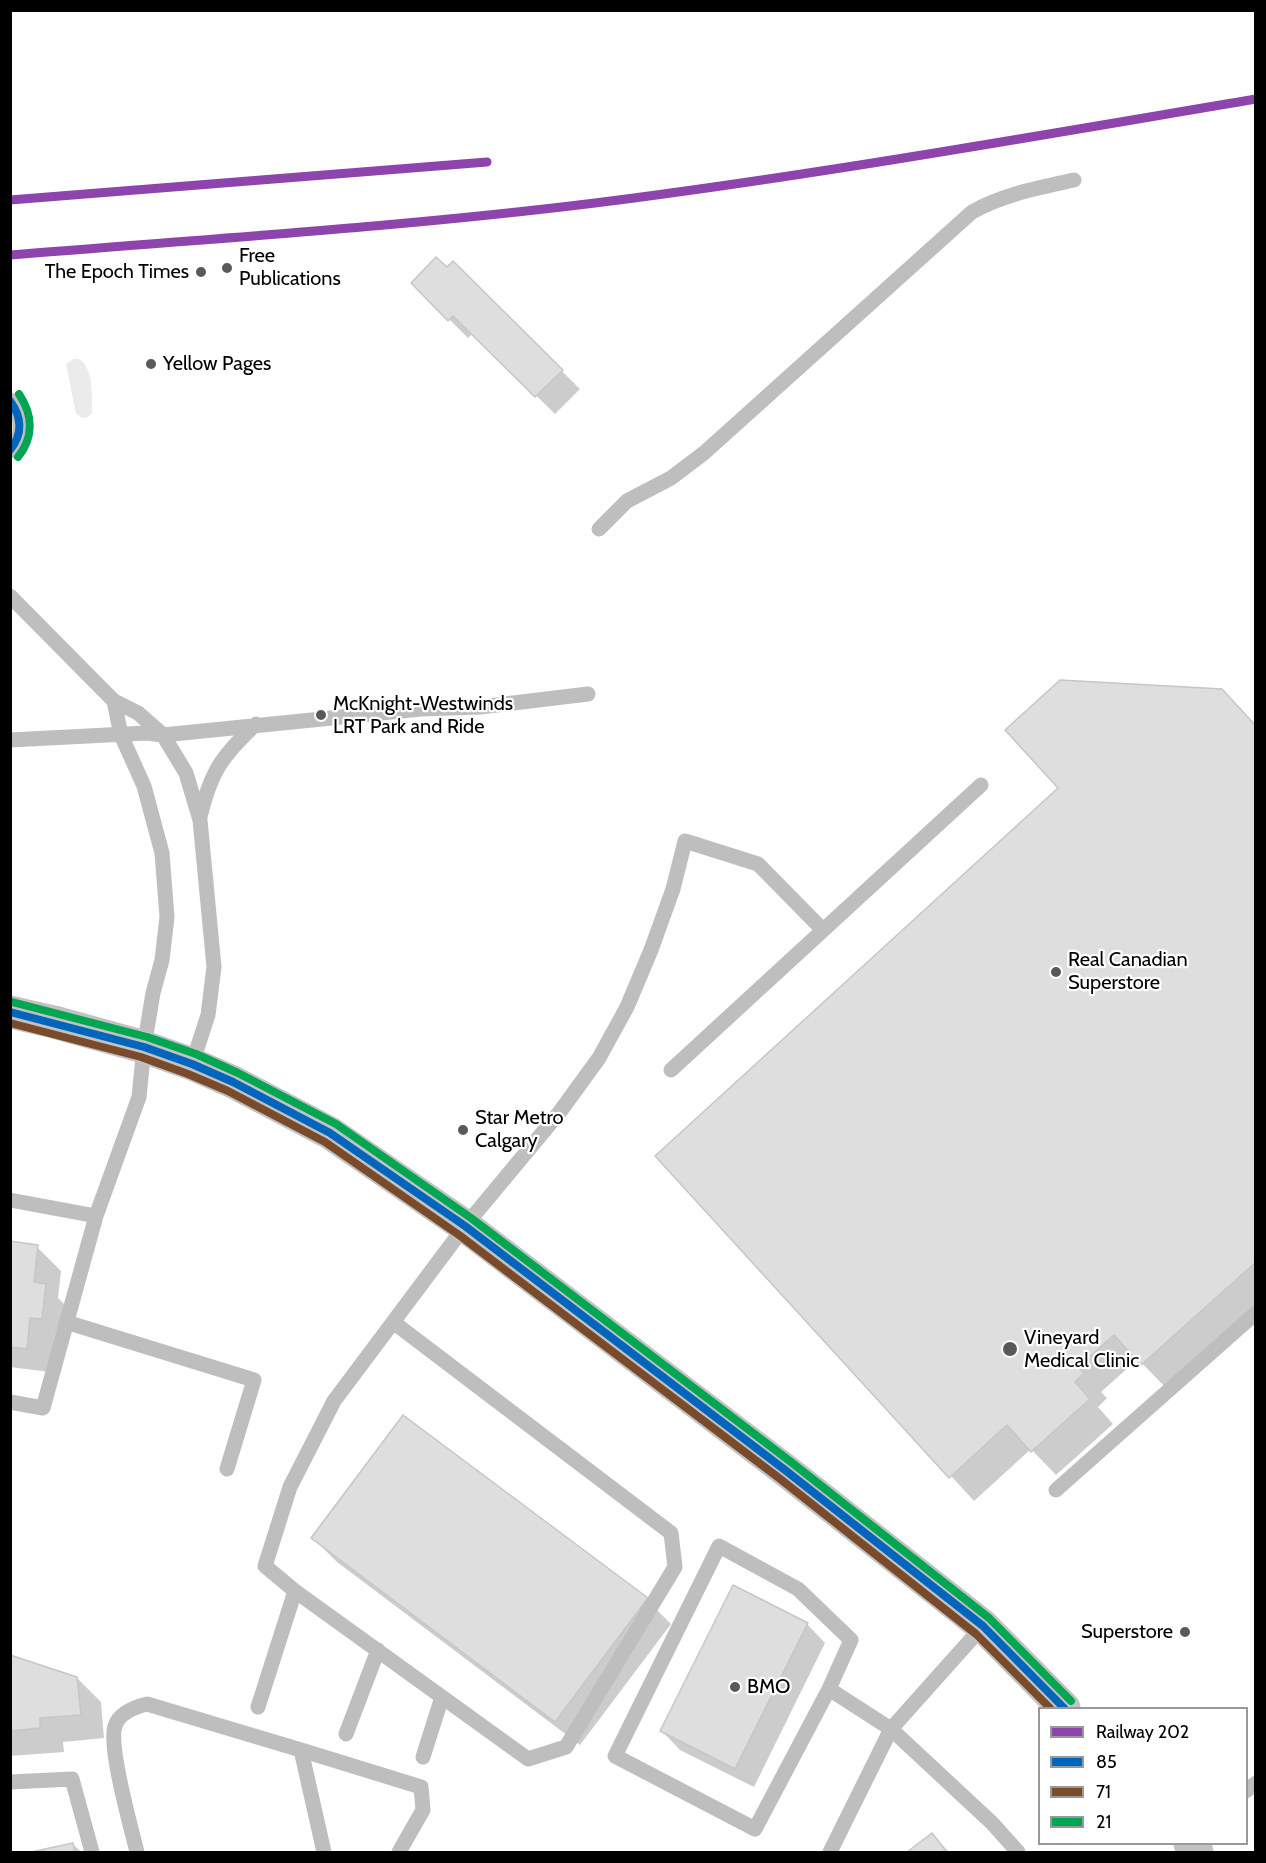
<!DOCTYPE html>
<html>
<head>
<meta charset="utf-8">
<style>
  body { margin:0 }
  #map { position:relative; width:1266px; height:1863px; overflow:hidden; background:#fff; font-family:Cabin,sans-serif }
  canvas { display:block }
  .frame { position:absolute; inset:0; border:12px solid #000; pointer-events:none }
  .legend { position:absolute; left:1038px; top:1707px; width:210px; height:138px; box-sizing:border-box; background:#fff; border:2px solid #999; margin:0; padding:8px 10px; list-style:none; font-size:18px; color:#000 }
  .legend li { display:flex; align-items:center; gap:12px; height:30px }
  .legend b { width:30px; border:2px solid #999 }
</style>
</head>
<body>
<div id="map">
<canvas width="1266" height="1863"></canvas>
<div class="frame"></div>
<ul class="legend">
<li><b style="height:8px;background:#8e44ad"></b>Railway 202</li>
<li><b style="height:8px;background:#0065bd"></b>85</li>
<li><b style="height:8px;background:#7a4b2a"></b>71</li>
<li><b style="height:8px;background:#00a651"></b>21</li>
</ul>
</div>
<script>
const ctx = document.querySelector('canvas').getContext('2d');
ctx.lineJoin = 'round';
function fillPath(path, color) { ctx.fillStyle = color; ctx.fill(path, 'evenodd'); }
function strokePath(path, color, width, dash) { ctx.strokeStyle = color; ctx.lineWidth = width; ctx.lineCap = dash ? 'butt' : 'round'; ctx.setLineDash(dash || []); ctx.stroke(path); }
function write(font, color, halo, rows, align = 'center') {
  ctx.font = font + ' Cabin,sans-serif'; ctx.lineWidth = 4.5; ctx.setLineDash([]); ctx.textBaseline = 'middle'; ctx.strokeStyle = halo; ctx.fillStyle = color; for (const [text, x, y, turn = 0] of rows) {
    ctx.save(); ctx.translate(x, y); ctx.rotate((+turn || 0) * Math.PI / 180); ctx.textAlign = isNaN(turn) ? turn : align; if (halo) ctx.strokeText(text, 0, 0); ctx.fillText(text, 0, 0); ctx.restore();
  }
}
const green = new Path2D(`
  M74 359H79C94 368 92 397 92 413L88 417 83 418 76 414 66 364Z`);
const shadow = new Path2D(`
  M453 263 580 389 555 414 473 333 468 338 413 283 447 269Z
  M1222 690 1256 725V1307L1166 1388 1138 1359 1101 1392 1107 1398 1098 1407 1113 1424 1056 1475 1031 1449 974 1501 658 1156Z
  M10 1242 37 1247 61 1271 58 1298 69 1309 50 1372 10 1367Z
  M313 1538 647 1600 671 1624 580 1745 337 1562Z
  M807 1624 825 1643 754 1787 680 1750 662 1731Z
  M10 1657 77 1678 101 1702 104 1738 63 1742 64 1752 10 1756Z
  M932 1835 949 1852H910Z
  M73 1844 81 1852H38Z`);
const building = new Path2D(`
  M436 257 447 267 453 261 563 370 535 397 453 316 448 321 411 283Z
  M1060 680 1222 689 1256 726V1262L1141 1365 1114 1335 1078 1367 1084 1373 1075 1382 1090 1399 1031 1452 1007 1425 949 1478 655 1156 1058 788 1005 730Z
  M10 1241 38 1245 34 1282 46 1284 42 1319 30 1318 27 1349 10 1347Z
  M403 1415 648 1598 555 1722 311 1538Z
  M733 1585 808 1623 735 1769 660 1731Z
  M10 1655 77 1677 81 1715 40 1718V1728L10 1731Z
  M932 1833 947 1852H907Z
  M73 1843 75 1852H31Z`);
const lane = new Path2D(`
  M10 400C23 416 24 436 10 451
  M599 529 627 501 671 478 704 453 972 212C1004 194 1039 188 1074 180
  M10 596 114 701 138 713 163 735 186 773 200 820 214 967 208 1015 192 1064
  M10 740 146 733 163 735 421 709 480 707 588 694
  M200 817C211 771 222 756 256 724
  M671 1070 981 785
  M10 1200 96 1216
  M66 1322 254 1380 227 1469
  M393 1322 671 1533 675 1567 566 1747 528 1759 295 1591 265 1566 290 1487 334 1401 465 1226 559 1113 599 1058 627 1007 651 950 673 889 685 841 758 864 823 930
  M10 1402 43 1408 96 1216 139 1097 144 1047 153 993 162 960 167 917 162 853 144 786 121 735 114 701
  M1056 1490 1256 1313
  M829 1689 755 1829 615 1756 719 1546 798 1589 851 1640 829 1689 891 1729 983 1626
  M258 1707 295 1591
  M346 1734 378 1650
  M301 1750 421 1787 423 1810 399 1852
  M423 1757 442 1697
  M10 1782 72 1779 92 1852
  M1246 1791 1256 1783
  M137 1852C131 1827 108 1747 115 1726 119 1713 135 1707 147 1704L301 1750 324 1852
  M830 1852 891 1729 992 1823 1018 1852`);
const secondary = new Path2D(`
  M10 1012 54 1022 144 1047 192 1064 233 1082 330 1133 465 1226 785 1470 983 1626 1064 1708
  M1190 1844 1197 1852`);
const bus1 = new Path2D(`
  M10 401C22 417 23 434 10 450
  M10 1012 144 1047 192 1064 233 1082 330 1133 465 1226 785 1470 983 1626 1064 1708`);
const bus2 = new Path2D(`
  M10 1023 141 1057 188 1074 228 1091 325 1142 459 1235 779 1478 976 1634 1050 1708`);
const bus3 = new Path2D(`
  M18 457C34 437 33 415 19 394
  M12 1002 147 1037 196 1054 238 1073 336 1124 471 1218 791 1462 989 1618 1071 1701`);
const rail1 = new Path2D(`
  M10 200 487 162
  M10 255C205 239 401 227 595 203 816 175 1036 136 1256 99`);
const markers = [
  [227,268,6,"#595959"],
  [201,272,6,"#595959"],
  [151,364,6,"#595959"],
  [321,715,6,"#595959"],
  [1056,972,6,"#595959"],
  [463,1130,6,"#595959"],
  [1010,1349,8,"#595959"],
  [1185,1632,6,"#595959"],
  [735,1687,6,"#595959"]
];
const poiNames = [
  ["Free",239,256],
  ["Publications",239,279],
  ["The Epoch Times",189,272,"right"],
  ["Yellow Pages",163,364],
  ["McKnight-Westwinds",333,704],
  ["LRT Park and Ride",333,727],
  ["Real Canadian",1068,960],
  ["Superstore",1068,983],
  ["Star Metro",475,1118],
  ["Calgary",475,1141],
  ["Vineyard",1024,1338],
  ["Medical Clinic",1024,1361],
  ["Superstore",1173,1632,"right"],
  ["BMO",747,1687]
];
fillPath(green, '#ebebeb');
fillPath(shadow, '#0003');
fillPath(building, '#dedede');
strokePath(building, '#c6c6c6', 1.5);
strokePath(lane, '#bebebe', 15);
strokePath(secondary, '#c2c2c2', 33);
strokePath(bus1, '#0065bd', 8);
strokePath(bus2, '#7a4b2a', 8);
strokePath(bus3, '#00a651', 8);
strokePath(rail1, '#8e44ad', 9);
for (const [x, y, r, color] of markers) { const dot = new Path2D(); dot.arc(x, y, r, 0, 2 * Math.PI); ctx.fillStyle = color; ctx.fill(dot); strokePath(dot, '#fff', 2); }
write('20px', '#000', '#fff', poiNames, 'left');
</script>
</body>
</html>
